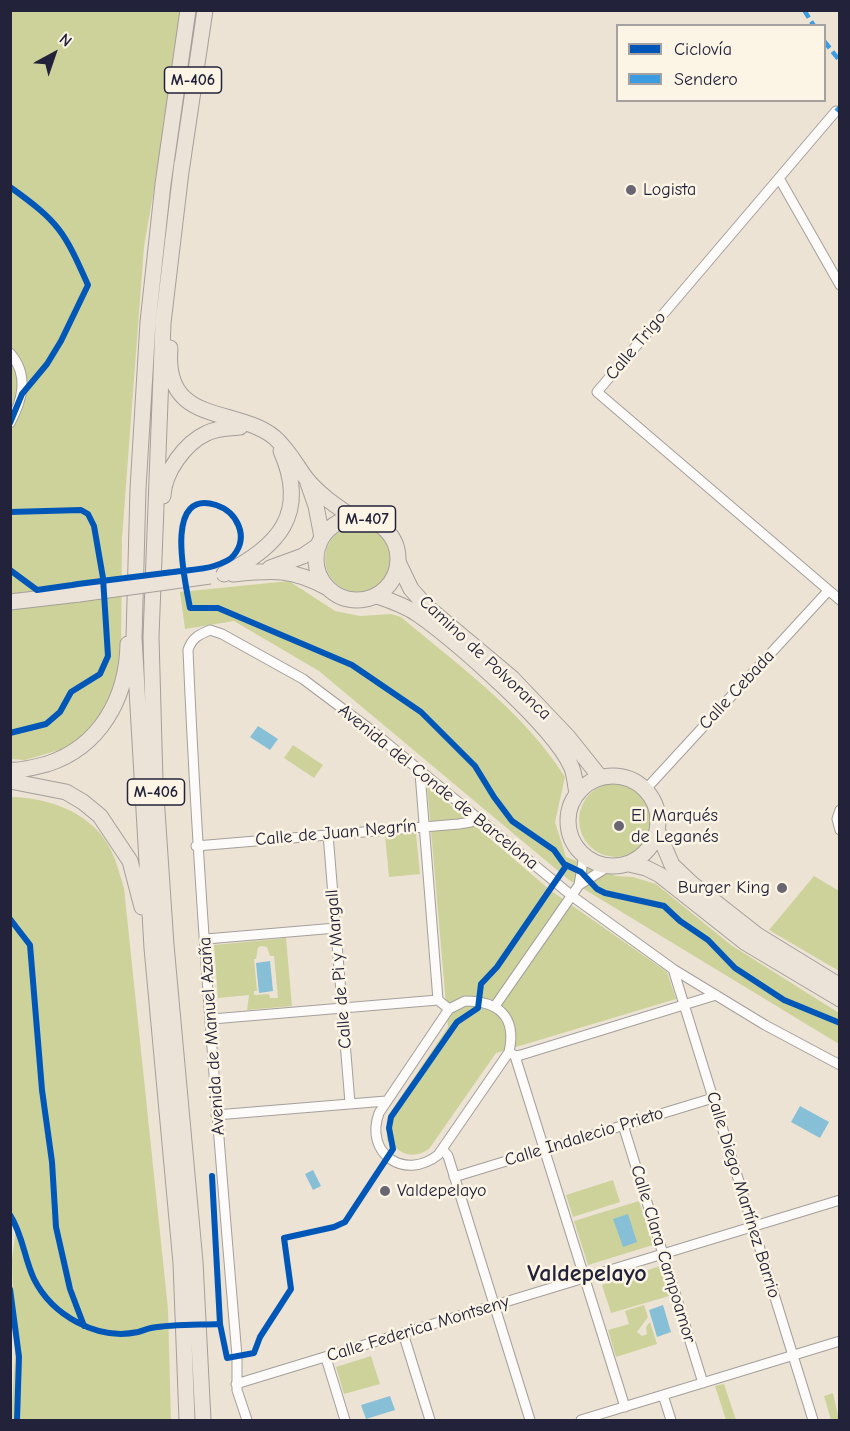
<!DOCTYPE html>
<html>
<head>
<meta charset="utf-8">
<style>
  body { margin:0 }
  #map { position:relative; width:850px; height:1431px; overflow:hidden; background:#ece3d5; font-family:"Comic Neue",sans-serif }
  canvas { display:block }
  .frame { position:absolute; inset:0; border:12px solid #22223b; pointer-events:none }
  .legend { position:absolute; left:616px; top:24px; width:210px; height:78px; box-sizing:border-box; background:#fcf5e5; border:2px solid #a5a1a1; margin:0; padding:8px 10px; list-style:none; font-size:18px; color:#22223b }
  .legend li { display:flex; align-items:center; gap:12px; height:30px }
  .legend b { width:30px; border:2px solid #a5a1a1 }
  .north { position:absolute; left:24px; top:24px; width:60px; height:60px; -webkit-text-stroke:4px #fcf5e5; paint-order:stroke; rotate:40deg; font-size:16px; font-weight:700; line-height:24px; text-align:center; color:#22223b }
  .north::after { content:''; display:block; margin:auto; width:21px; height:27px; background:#22223b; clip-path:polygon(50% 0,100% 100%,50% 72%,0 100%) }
</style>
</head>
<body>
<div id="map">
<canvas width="850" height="1431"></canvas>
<div class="frame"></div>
<ul class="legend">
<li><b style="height:8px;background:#0057b8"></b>Ciclovía</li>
<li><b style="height:8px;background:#3c9ce2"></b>Sendero</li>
</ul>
<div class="north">N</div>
</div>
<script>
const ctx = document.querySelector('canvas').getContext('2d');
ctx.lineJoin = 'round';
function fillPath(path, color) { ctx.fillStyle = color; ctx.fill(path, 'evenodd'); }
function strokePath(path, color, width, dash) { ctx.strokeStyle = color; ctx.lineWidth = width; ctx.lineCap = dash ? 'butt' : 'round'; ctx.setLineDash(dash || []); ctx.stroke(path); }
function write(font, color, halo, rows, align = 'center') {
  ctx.font = font + ' "Comic Neue",sans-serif'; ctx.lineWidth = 5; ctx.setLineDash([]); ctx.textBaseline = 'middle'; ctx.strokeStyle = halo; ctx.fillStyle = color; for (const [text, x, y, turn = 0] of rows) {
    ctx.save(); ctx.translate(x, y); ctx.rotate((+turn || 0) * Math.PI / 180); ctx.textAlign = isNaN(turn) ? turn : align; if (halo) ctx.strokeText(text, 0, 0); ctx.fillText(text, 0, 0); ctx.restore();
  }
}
const green = new Path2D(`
  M11 11H185L144 247 122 538 121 657 107 708 73 746 25 760 11 759Z
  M325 559a33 33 0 1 1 66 0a33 33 0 1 1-66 0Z
  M289 581 335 611 360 616 391 614 401 617C459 666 524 712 565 777L555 822 566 857 616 876 633 877 656 884 731 945 839 1013V1044L569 880 319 671 234 621 185 629 180 592Z
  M293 745 323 765 314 778 284 758Z
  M579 820a37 37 0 1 1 74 0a37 37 0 1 1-74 0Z
  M427 785 550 890 667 972 676 999 496 1053 429 1149C413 1160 400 1154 387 1140L388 1116 448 1027Z
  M11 797C50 798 94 813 112 852 117 863 120 876 124 888L168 1309 171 1420H11L15 1356 12 1259 16 1229 10 1223Z
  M416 833 420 874 389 877 385 836Z
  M814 876 839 891V971L769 930Z
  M286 938 292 1006 247 1010 249 995 218 998 214 945ZM261 946 267 947 270 956H274L278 998H270L269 994 254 995V991H257L254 959H256L258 948Z
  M613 1180 620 1202 573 1217 566 1195Z
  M639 1201 653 1245 588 1265 574 1221Z
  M660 1266 669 1296 611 1313 602 1285Z
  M644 1305 648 1317 637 1332 642 1336 647 1334 646 1327 650 1322 657 1344 616 1357 608 1330 629 1324 625 1311Z
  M371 1356 380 1384 344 1394 336 1367Z
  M724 1384 736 1420H726L715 1386Z
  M833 1393 839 1420H831L824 1396Z`);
const water = new Path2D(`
  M258 726 278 739 270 750 250 737Z
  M270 961 273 991 259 993 256 963Z
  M800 1106 829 1122 820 1138 791 1122Z
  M313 1170 321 1186 313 1190 305 1174Z
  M628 1214 637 1242 623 1247 613 1219Z
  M663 1305 671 1332 657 1337 649 1310Z
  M390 1396 395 1410 366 1419 361 1405Z`);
const minor = new Path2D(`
  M836 111 597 392 840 600
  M779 178 840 285
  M10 353C29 375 23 399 10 423
  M420 773 438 1000
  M646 789 828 591
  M840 810 837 819 840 830
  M328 834 350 1103
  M196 846 459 824 471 822 475 817
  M579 885 584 855
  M206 939 336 928
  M673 969 813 1420
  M465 1001C498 1001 517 1016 509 1052L438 1155C405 1181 364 1154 379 1113L449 1009Z
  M495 1006 579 885 609 866
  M212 1019 438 1000 449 1009
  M511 1053 515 1056 521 1055 716 995
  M515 1056 625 1407
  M216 1115 386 1101
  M623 1125 703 1383
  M443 1150 448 1156 530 1420
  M454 1177 713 1098
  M403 1333 430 1420
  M326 1358 345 1420
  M236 1384 840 1200
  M663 1395 671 1420
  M247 1420 237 1390V1356C217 1121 198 886 188 650 192 638 198 635 210 630L222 634 303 679 371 730 572 896 673 969 765 1025 840 1065
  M581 1420 840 1341`);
const primary = new Path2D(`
  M399 564 411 589 426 606 512 678 568 737 600 777
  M377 596C392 601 406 606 419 615 457 642 553 726 571 766 575 774 575 785 577 793
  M568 821a45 45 0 1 1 90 0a45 45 0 1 1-90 0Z
  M658 832 672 865 692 884 757 935 840 986
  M629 864 646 868 660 875 746 943 840 999`);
const trunk = new Path2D(`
  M182 163 163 323 151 637 155 781 166 945 195 1262 203 1420
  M181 172 205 10
  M170 348C163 426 235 406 274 437 287 448 295 463 305 477 318 494 336 506 354 518
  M308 483 316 506 322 537
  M163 496C164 472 185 443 207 433 217 428 229 428 240 427
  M316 559a41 41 0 1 1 82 0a41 41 0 1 1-82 0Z
  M270 568 303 556 319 545
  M224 574C278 547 309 514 281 451
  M233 574C273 570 292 568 328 588
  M10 602 79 594
  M10 770C22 771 36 767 47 764 100 747 127 698 128 644
  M10 781 66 792 83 802 100 816 130 861 142 907
  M187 1420 181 1263 152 948 134 638 138 489 148 322 163 184 188 10`);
const trunkBridge = new Path2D(`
  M79 594 210 576`);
const quiet = new Path2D(`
  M804 10 814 26
  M824 41 840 61
  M836 111 840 107`);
const cycleway = new Path2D(`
  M10 187C59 222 64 231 88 285L61 341 47 364 22 394 10 423
  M10 512 81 510 88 514 94 526 103 578 108 656 100 674 71 692 60 712 46 724 10 733
  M10 570 37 590 72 585 78 584C109 580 141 576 173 572 186 570 202 570 214 566 220 564 231 560 234 555 249 536 237 512 216 505 162 488 186 585 190 608H218L352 665 421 712 475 766 494 797 512 821 554 850 564 864 581 872 597 889 605 893 664 906 680 921 708 940 735 968 784 1000 840 1023
  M10 919 30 945 42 1090 52 1162 56 1227 70 1289 84 1326
  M212 1176 220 1324 227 1358 254 1353 260 1337 291 1289 284 1238 334 1227 345 1222 393 1149 389 1128 391 1117 457 1022 478 1008 481 984 497 967 566 866
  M10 1215C23 1235 24 1258 34 1279 52 1315 97 1341 138 1332 142 1331 146 1329 151 1328 173 1324 197 1325 220 1324
  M10 1289 19 1357 17 1420`);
const markers = [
  [631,190,6,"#696671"],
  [619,826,6,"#696671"],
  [782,888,6,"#696671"],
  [385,1191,6,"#696671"]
];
const shields = [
  [193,80,57],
  [367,519,57],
  [156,792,57]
];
const shieldNames = [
  ["M-406",193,80],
  ["M-407",367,519],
  ["M-406",156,792]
];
const poiNames = [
  ["Logista",643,190],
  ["El Marqués",631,816],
  ["de Leganés",631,837],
  ["Burger King",770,888,"right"],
  ["Valdepelayo",397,1191]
];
const streetNames = [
  ["Calle Trigo",636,346,-50],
  ["Camino de Polvoranca",485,658,43],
  ["Calle Cebada",737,690,-47],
  ["Avenida del Conde de Barcelona",438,787,39],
  ["Calle de Juan Negrín",336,833,-5],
  ["Calle de Pi y Margall",339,969,-95],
  ["Avenida de Manuel Azaña",212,1036,-94],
  ["Calle Indalecio Prieto",584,1137,-17],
  ["Calle Diego Martínez Barrio",743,1195,73],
  ["Calle Clara Campoamor",663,1254,73],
  ["Calle Federica Montseny",418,1329,-17]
];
const districtNames = [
  ["Valdepelayo",587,1274]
];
fillPath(green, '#cdd29a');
fillPath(water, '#86bfd6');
strokePath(minor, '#a49f9b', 11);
strokePath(primary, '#a49f9b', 17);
strokePath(trunk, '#a49f9b', 17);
strokePath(minor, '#fcfbf9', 9);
strokePath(primary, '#ece3d8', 15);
strokePath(trunk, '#ece3d8', 15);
strokePath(trunkBridge, '#a49f9b', 17, []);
strokePath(trunkBridge, '#ece3d8', 15);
strokePath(quiet, '#3c9ce2', 4.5, [9, 4.5]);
strokePath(cycleway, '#0057b8', 6);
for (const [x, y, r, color] of markers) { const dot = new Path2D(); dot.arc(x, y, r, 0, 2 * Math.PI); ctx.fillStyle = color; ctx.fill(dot); strokePath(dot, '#fcf5e5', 2); }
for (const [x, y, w] of shields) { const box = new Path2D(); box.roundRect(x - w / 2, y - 13, w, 26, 4.5); ctx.fillStyle = '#fcf5e5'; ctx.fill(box); strokePath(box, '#22223b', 1.5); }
write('bold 16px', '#22223b', null, shieldNames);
write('18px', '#22223b', '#fcf5e5', poiNames, 'left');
write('18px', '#22223b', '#fcf5e5', streetNames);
write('bold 24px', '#22223b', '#fcf5e5', districtNames);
</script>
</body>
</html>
